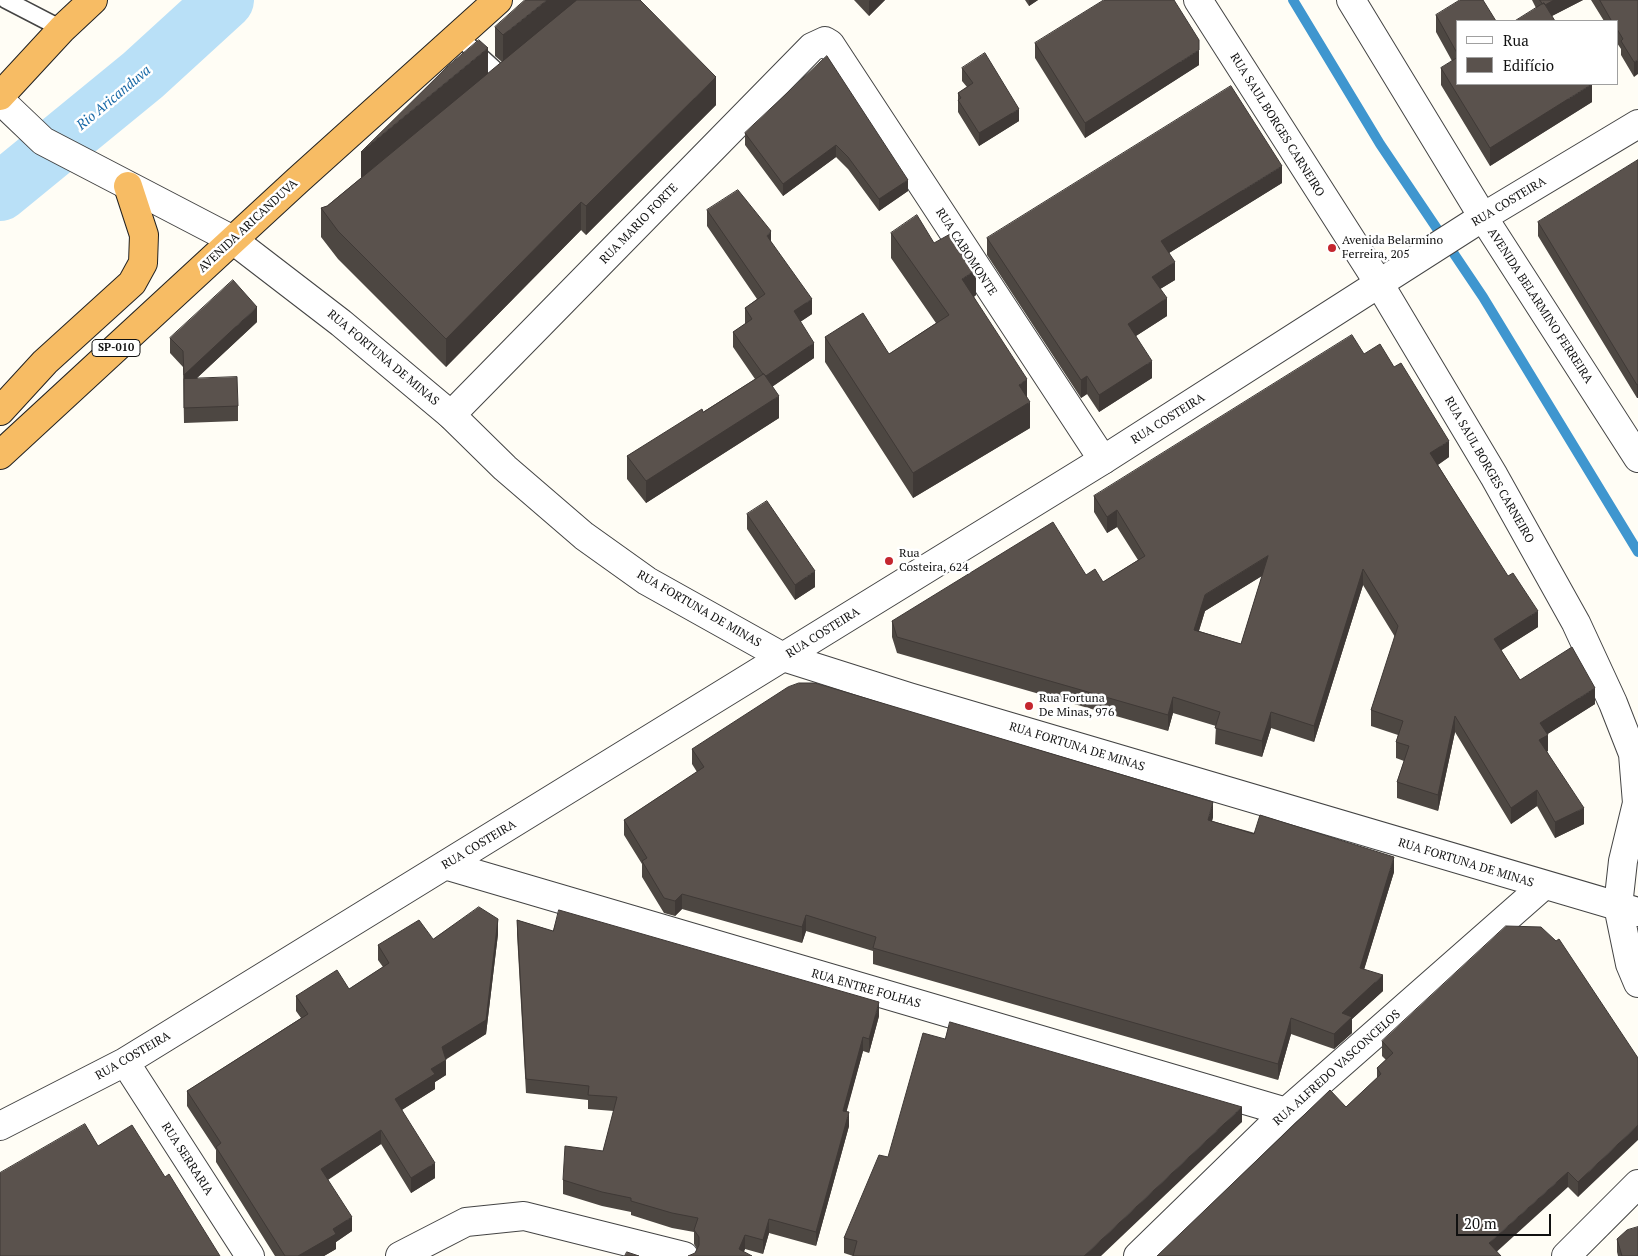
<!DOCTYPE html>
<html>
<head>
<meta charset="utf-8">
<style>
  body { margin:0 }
  #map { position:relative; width:1638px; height:1256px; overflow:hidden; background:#fffdf5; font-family:"PT Serif",serif }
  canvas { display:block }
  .legend { position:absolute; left:1456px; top:20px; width:162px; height:65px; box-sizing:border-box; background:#fff; border:1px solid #a0a0a0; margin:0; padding:6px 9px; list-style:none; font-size:15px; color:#111 }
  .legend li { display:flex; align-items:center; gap:10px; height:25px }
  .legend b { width:25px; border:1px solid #a0a0a0 }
  .scale { position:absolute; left:1456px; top:1214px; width:95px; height:22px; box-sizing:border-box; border:2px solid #111; border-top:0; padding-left:6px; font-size:15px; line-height:18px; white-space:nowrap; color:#111; -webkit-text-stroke:4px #fff; paint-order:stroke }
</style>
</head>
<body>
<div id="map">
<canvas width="1638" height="1256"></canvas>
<ul class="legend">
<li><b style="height:6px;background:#fff"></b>Rua</li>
<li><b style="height:14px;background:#5a524d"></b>Edifício</li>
</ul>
<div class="scale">20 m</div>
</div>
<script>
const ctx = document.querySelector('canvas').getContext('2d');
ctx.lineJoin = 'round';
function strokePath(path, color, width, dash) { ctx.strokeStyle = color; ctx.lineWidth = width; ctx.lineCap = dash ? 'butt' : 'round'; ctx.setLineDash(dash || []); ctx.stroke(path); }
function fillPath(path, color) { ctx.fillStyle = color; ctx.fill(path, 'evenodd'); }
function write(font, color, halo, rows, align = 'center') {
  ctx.font = font + ' "PT Serif",serif'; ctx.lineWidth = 5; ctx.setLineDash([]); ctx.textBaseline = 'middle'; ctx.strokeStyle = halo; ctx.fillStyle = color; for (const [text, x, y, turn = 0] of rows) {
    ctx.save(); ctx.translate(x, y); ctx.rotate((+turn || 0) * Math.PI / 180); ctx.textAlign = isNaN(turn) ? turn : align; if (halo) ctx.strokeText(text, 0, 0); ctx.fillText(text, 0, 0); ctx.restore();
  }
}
const stream = new Path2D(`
  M1293 0 1380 144 1483 297 1638 552`);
const river = new Path2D(`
  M0 192 143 75 225 0`);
const service = new Path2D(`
  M6 0 62 29
  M457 35 503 77`);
const minor = new Path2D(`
  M1198 0 1380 285 1494 476 1576 623 1613 703 1633 754 1637 803 1623 861 1618 906
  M1351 0 1483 217 1638 458
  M451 415 812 47 825 41 830 44 1103 460
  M445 865 1286 1112
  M125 1062 250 1256
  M0 1126 125 1062 783 657
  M400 1256 466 1222 524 1216 684 1256
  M1138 1256 1286 1112 1543 886
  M1566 1256 1638 1184`);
const tertiary = new Path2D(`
  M0 100 43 141 233 240 341 323 451 415 505 468 584 536 647 581 783 657 909 697 1638 912
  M783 657 1103 460 1483 217 1638 124
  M1618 906 1630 964 1638 983`);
const trunk = new Path2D(`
  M0 96 62 29 93 0
  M0 411 45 362 132 283 143 263 144 235 128 186
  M0 455 297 181 498 0`);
const wall = new Path2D(`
  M854 0H885L869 16Z
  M1025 0H1038L1029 6Z
  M1532 0H1583L1552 16 1536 8Z
  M1591 0H1638L1634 77 1621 55V49L1617 43V21H1604Z
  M1436 15 1457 21V84L1592 102 1490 166 1441 85V68L1452 61 1436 32Z
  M495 27 716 105 586 235 581 230 446 367 338 259 321 237V208L327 206 502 62 495 56Z
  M1035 43 1199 65 1085 138 1035 58Z
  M827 56 908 191 879 211 848 169 836 157 783 196 745 145V133Z
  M962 68 1019 121 979 146 958 112V93L967 87 962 81Z
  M1638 160 1637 398 1538 236V222Z
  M1282 183 1169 253 1175 280 1160 289 1167 316 1136 336 1152 378 1099 412 1087 394 1081 398 987 255V238Z
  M707 210 771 242 812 314 800 322 814 358 772 387 779 418 646 503 627 479V456L703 412 755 379 733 347V332L745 324V308L757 299 707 226Z
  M891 233 934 243 976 295 974 297 1027 398 1030 428 913 498 825 362V337L889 354 936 323 891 258Z
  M257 322 197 378 238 406V421L184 423 183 367 170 353V338Z
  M1364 354 1449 457 1438 465 1538 627 1501 650 1520 680 1595 704 1547 734 1548 751H1547L1584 824 1555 838 1537 806 1511 824 1455 732 1438 811 1397 798V782L1404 761 1396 758V742L1398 735 1371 726V710L1395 637 1363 585 1314 742 1271 728 1262 757 1215 744 1216 726 1173 713 1168 731 897 653 892 637V621L1086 575 1103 582 1138 560 1117 527 1107 533 1094 512V496ZM1262 576 1241 644 1199 631 1205 611Z
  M747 514 815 587 795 600 747 529Z
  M692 749 1213 817 1212 821 1394 872 1364 969 1383 991 1352 1019V1033L1334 1049 1291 1034 1278 1080 873 964V951L806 931 802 943 682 909 675 916 664 913 642 877V864L624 835V820L697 772 692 764Z
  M517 920 553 931 879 1016 869 1053 863 1051 846 1112 849 1126 816 1246 769 1233 763 1254 745 1249 744 1251 695 1253 697 1249 694 1244V1232L672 1228 631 1215V1212L602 1206 563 1194V1180L603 1151 614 1111 588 1109V1100L526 1093 517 934Z
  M498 934 486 1034 445 1059 446 1075 435 1082V1089L402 1110 435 1178 411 1193 381 1144 328 1180 352 1231 336 1242V1249L324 1256H275L216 1162V1150L187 1106V1091L301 1018 296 1011V996L349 989 383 967 378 960V945Z
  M1382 1041 1638 1058 1578 1197 1568 1187 1346 1107 1377 1078V1068L1386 1060 1382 1056Z
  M1242 1122 853 1256 844 1253V1238L888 1157Z
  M1617 1239 1638 1256H1618L1617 1252Z`);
const shadedWall = new Path2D(`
  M547 0H582L503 64V35Z
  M870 0H885L869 16V1Z
  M1029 0H1038L1029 6Z
  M1554 0H1583L1544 20V5Z
  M488 48V76L361 181V152Z
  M1199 50V65L1085 138V123Z
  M1638 60V74L1634 77V62Z
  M716 77V105L586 235V206Z
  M1592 84V102L1490 166V148Z
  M1019 109V121L979 146V133Z
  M836 145V157L783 196V184Z
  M1282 166V183L1161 258V241Z
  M908 180V191L879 211V199Z
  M581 202V230L446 367V339Z
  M771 231V246L767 236Z
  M1175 262V280L1152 294V277Z
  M976 270V295L962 304V279Z
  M1167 298V316L1128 341V324Z
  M812 299V314L794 326V311Z
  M257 307V322L184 390V379V390V375Z
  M814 343V358L764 392V377Z
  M1152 361V378L1099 412V395Z
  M1087 376V394L1081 398V380Z
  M1027 379V404L1030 402V428L913 498V473L1019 385Z
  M1638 384V398H1637V385Z
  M779 396V418L646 503V481Z
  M1449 441V457L1430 470V453Z
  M1117 510V527L1107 533V517Z
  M1268 556V572L1205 611 1194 646V630L1205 595Z
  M1363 569V585L1314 742V726Z
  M815 571V587L795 600V585Z
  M1538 611V627L1494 655V639Z
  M1595 688V704L1540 739V723Z
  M1173 697V713L1168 731V715Z
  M1271 712V728L1262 757V741Z
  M1455 716V732L1438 811V795Z
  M1548 735V751L1539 756V740Z
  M1537 790V806L1511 824V808Z
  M1213 802V817L1208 836V820Z
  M1584 808V824L1555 838V822Z
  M1394 857V872L1360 983V968Z
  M682 894V909L675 916V901Z
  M806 915V931L802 943V927Z
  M498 919V934L486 1034 442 1062V1047Z
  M1383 975V991L1352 1019V1033L1334 1049V1034L1342 1013Z
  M879 1002V1016L869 1053V1039Z
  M1291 1018V1034L1278 1080V1064Z
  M863 1037V1051L843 1125V1111Z
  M446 1060V1075L435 1082V1089L395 1114V1099L431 1069Z
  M1242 1107V1122L1101 1256H1084Z
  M849 1112V1126L816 1246V1232Z
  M1638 1125V1140L1578 1197V1182Z
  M381 1130V1144L321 1184V1169Z
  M435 1163V1178L411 1193V1178Z
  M1568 1172V1187L1492 1256 1489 1243Z
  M352 1217V1231L336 1242V1249L324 1256H298L333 1229Z
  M769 1219V1233L763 1254V1240Z
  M745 1235V1249L742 1256 739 1249Z`);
const building = new Path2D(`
  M525 0H547L503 35 495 27Z
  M577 0H640L716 77 586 206 581 202 446 339 338 231 321 208 327 206Z
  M1104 0H1174L1199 40V50L1085 123 1035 43Z
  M1460 0H1483L1496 21H1457V53L1436 15Z
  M1540 0H1554L1545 5 1544 3 1543 4Z
  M1600 0H1638V60L1634 62 1621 41 1623 39 1617 29V21H1612Z
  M1544 3 1555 21H1515Z
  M479 40 488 48 361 152 448 66Z
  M985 53 1019 109 979 133 958 100 961 98 958 93 973 83 962 68Z
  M827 56 908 180 879 199 848 157 836 145 783 184 745 133Z
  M1457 58V84H1592L1490 148 1441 68Z
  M1231 86 1282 166 1161 241 1175 262 1152 277 1167 298 1128 324 1152 361 1099 395 1087 376 1081 380 987 238Z
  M1638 160V384L1637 385 1538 222Z
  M738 190 771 231 767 236 812 299 794 311 814 343 766 376 764 374H763L733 332 752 319 745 308 765 294 707 210Z
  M917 215 934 243 952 233 976 270 962 279 1027 379 1019 385 1030 402 913 473 825 337 863 313 889 354 949 315 891 233Z
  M233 280 257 307 184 375 183 351 170 338Z
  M1352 335 1364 354 1380 344 1394 367 1401 363 1449 441 1430 453 1508 576 1513 573 1538 611 1494 639 1520 680 1572 647 1595 688 1540 723 1548 735 1539 740 1584 808 1555 822 1537 790 1511 808 1455 716 1438 795 1397 782 1409 746 1396 742 1403 721 1371 710 1398 626 1363 569 1314 726 1271 712 1262 741 1215 728 1220 712 1173 697 1168 715 897 637 892 621 1053 522 1086 575 1095 569 1103 582 1145 556 1117 510 1107 517 1094 496ZM1268 556 1241 644 1194 630 1205 595Z
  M764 374 779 396 646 481 627 456 702 409 703 412Z
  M237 377 238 406 184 408V379Z
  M767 501 815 571 795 585 747 514Z
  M799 683H815L1213 802 1208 820 1254 834 1260 815 1394 857 1360 968 1383 975 1342 1013 1352 1017 1334 1034 1291 1018 1278 1064 873 948 876 937 806 915 802 927 682 894 675 901 664 898 642 861 647 858 624 820 704 767 692 749 788 687Z
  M479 907 498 919 486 1020 442 1047 446 1060 431 1069 435 1074 395 1099 435 1163 411 1178 381 1130 321 1169 352 1217 333 1229 336 1234 298 1256H285L216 1147 221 1143 187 1091 308 1014 296 996 337 970 349 989 389 963 378 945 419 920 433 939Z
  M559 910 879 1002 869 1039 863 1037 843 1111 849 1112 816 1232 769 1219 763 1240 745 1235 739 1249 752 1256H688L695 1253 699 1245V1237L694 1230 698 1218 672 1213 631 1201V1198L602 1192 563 1180 565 1146 603 1151 617 1097 588 1095 589 1086 526 1079 517 920 553 931Z
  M1506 926 1541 927 1556 941 1559 939 1638 1058V1125L1578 1182 1568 1172 1489 1243 1501 1256H1157L1330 1090 1346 1107 1381 1074 1377 1068 1393 1053 1382 1041Z
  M950 1022 1242 1107 1084 1256H853L857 1241 844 1238 879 1155 888 1157 923 1033 945 1039Z
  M85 1124 98 1146 132 1125 165 1177 169 1174 220 1256H0V1173Z
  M1638 1227V1256H1622L1617 1239 1627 1230Z
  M627 1252 639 1256H625Z`);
const markers = [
  [1332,248,5,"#c4262e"],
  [889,561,5,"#c4262e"],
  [1029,706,5,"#c4262e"]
];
const shields = [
  [116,348,48]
];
const shieldNames = [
  ["SP-010",116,348]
];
const streetNames = [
  ["RUA SAUL BORGES CARNEIRO",1277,125,58],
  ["RUA COSTEIRA",1509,202,-31],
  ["RUA MARIO FORTE",639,224,-46],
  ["AVENIDA ARICANDUVA",248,226,-43],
  ["RUA CABOMONTE",966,252,57],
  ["AVENIDA BELARMINO FERREIRA",1540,306,57],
  ["RUA FORTUNA DE MINAS",383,358,40],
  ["RUA COSTEIRA",1168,419,-32],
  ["RUA SAUL BORGES CARNEIRO",1489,470,60],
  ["RUA FORTUNA DE MINAS",699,609,30],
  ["RUA COSTEIRA",823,633,-32],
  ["RUA FORTUNA DE MINAS",1077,747,17],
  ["RUA COSTEIRA",479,845,-31],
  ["RUA FORTUNA DE MINAS",1466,863,17],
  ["RUA ENTRE FOLHAS",866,989,16],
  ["RUA COSTEIRA",133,1056,-30],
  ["RUA ALFREDO VASCONCELOS",1337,1068,-42],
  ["RUA SERRARIA",187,1159,57]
];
const poiNames = [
  ["Avenida Belarmino",1342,241],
  ["Ferreira, 205",1342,255],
  ["Rua",899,554],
  ["Costeira, 624",899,568],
  ["Rua Fortuna",1039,699],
  ["De Minas, 976",1039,713]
];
const waterNames = [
  ["Rio Aricanduva",114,98,-40]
];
strokePath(stream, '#3f96cf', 10);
strokePath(river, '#b9e0f7', 58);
strokePath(service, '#444', 19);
strokePath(minor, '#444', 30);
strokePath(tertiary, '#444', 30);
strokePath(trunk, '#222', 30);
strokePath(service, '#fff', 16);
strokePath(minor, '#fff', 28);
strokePath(tertiary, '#fff', 28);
strokePath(trunk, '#f7bc64', 28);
fillPath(wall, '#4d4742');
fillPath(shadedWall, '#3f3936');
fillPath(building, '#5a524d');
strokePath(building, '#3f3936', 1);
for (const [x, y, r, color] of markers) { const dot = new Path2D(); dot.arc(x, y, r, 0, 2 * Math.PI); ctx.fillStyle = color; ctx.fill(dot); strokePath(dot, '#fff', 2); }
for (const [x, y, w] of shields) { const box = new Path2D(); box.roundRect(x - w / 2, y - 8.5, w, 17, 4); ctx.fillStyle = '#fff'; ctx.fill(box); strokePath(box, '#111', 1); }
write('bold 11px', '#111', null, shieldNames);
write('12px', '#111', '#fff', streetNames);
write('12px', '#111', '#fff', poiNames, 'left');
write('italic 14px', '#1768a6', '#fff', waterNames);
</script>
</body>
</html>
